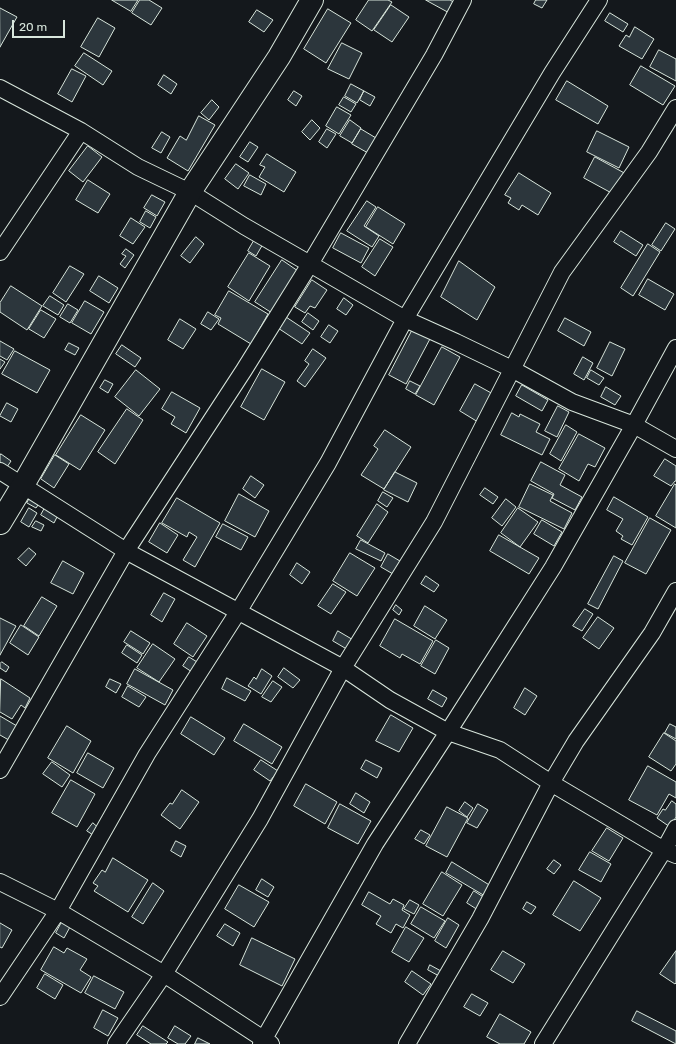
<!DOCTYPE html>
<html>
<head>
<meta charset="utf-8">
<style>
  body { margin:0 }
  #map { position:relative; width:676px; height:1044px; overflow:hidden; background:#14181c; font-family:Rubik,sans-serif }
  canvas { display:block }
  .scale { position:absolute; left:12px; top:20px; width:53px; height:18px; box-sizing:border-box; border:2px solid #d8e6dc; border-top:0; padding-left:5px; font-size:12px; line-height:14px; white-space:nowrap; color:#d8e6dc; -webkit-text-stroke:3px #14181c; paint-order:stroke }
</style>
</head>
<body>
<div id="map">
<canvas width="676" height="1044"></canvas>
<div class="scale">20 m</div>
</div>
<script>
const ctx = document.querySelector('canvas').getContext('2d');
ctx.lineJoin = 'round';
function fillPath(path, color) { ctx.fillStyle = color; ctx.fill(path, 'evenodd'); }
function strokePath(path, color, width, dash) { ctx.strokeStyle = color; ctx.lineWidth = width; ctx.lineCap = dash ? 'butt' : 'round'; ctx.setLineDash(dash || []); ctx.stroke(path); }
const building = new Path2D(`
  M112 0H138L131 11Z
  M140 0H149L162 8 151 25 132 13Z
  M369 0H388L392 2 372 31 356 20Z
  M426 0H450L457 4 452 14Z
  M536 0H547L542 8 534 4Z
  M391 5 409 17 392 42 374 30Z
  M0 8 17 17 0 47Z
  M328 9 351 23 326 63 304 49Z
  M257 10 273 20 264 32 249 22Z
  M610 13 628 24 623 32 605 21Z
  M98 18 115 28 99 57 81 47Z
  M635 27 654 39 642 59 619 46 626 35 629 37Z
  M342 43 362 53 349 79 328 69Z
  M659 50 676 59V81L650 67Z
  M84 53 112 71 103 85 75 66Z
  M641 66 675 86 663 105 630 85Z
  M72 69 86 76 72 102 58 94Z
  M164 75 177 84 171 94 158 85Z
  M567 81 608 106 598 124 556 100Z
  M351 84 364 91 357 103 345 96Z
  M294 91 302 96 296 106 288 100Z
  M364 91 375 97 370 106 360 100Z
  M344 97 356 104 351 112 339 105Z
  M212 100 219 107 209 120 201 113Z
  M337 107 351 115 339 134 326 126Z
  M199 116 215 125 188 171 167 158 180 136 186 140Z
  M312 120 320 128 310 140 302 132Z
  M350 120 361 128 352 143 340 136Z
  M327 129 336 134 327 148 319 142Z
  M361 129 376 138 368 153 352 144Z
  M597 131 629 147 619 168 587 152Z
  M162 132 170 137 161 153 152 148Z
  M250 142 258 147 248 162 240 157Z
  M88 146 102 157 83 182 69 171Z
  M267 154 296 172 284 192 259 177 265 167 260 165Z
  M595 157 628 175 617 196 584 178Z
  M236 164 249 173 238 189 225 179Z
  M519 173 551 193 538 215 522 205 519 210 508 203 511 198 505 195Z
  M250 175 266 184 261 195 244 186Z
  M88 180 110 194 98 213 76 200Z
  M152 195 165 202 157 216 144 208Z
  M367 201 376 207 364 226 379 236 372 247 347 231Z
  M378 207 405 224 393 244 366 227Z
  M146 211 156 217 150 228 140 222Z
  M131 218 145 227 133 244 120 236Z
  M666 223 675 229 661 251 652 245Z
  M621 231 643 245 636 256 614 242Z
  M341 233 369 248 361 263 333 248Z
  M196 237 204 244 190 263 181 256Z
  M255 239 263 244 256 256 248 251Z
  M380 239 393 247 375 276 362 267Z
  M648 244 660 252 633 296 621 288Z
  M126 249 134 255 125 268 120 264 126 256 122 254Z
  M249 253 270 266 249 301 228 287Z
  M282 260 298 271 272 313 255 302Z
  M459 261 495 287 477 320 441 297Z
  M70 266 84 274 66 302 53 293Z
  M99 276 118 288 109 303 90 291Z
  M648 279 674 294 665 310 639 295Z
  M312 280 327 290 315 308 310 306 305 313 295 307Z
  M11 286 42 306 27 330 0 312V303Z
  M229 291 268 314 251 344 218 324 221 318 215 315Z
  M50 296 64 305 58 315 43 306Z
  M344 298 353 305 346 315 337 309Z
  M85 301 104 312 91 334 72 323Z
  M68 304 78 310 70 323 60 317Z
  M41 310 56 319 44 338 29 329Z
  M208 312 219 319 211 330 201 324Z
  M308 313 319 321 313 330 302 322Z
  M286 317 310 333 302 344 278 328Z
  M565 318 591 332 584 346 558 331Z
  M180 319 196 329 183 349 168 340Z
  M329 325 338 331 330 343 321 337Z
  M414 327 431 337 406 384 389 375Z
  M0 341 14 349 7 360 0 356Z
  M610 342 625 349 612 376 597 368Z
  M69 343 79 348 75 355 65 350Z
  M122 345 141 358 135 367 116 354Z
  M442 347 460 357 434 405 416 395Z
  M313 349 326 358 305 387 297 381 309 364 305 361Z
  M15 351 50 370 37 393 2 374Z
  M583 357 593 363 584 380 574 374Z
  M0 359 5 362 0 369Z
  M262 369 285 382 264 420 241 407Z
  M136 370 160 389 139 416 115 397Z
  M591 370 604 378 599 385 587 378Z
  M105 380 113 384 108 393 100 388Z
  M410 381 420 386 415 394 406 389Z
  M475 384 493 394 478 422 460 411Z
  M522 385 548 400 542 411 516 396Z
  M606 387 621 396 615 405 601 397Z
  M172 392 200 408 186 433 171 424 175 417 162 409Z
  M7 403 18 409 11 422 0 416Z
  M558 406 569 412 557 437 545 431Z
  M127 409 143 420 115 464 98 452Z
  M512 413 519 417 520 414 540 424 536 432 550 439 542 455 501 435Z
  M81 415 105 430 80 470 56 455Z
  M566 425 577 432 561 461 550 454Z
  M385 430 411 447 384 489 361 475 378 449 374 446Z
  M579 434 605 448 595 467 588 464 579 481 559 469Z
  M1 454 11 461 5 470 0 466V456Z
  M55 455 69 464 54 488 41 479Z
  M665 459 676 466V481H675L671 486 654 476Z
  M541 462 565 475 560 485 582 497 575 510 552 498 554 494 531 481Z
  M395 472 417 483 408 502 384 490Z
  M251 476 264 485 255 498 243 489Z
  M530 484 553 495 550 501 572 513 564 529 519 507Z
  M675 484 676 485V528L656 516Z
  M485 488 498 497 493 504 480 495Z
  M383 492 393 498 387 507 378 501Z
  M239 494 269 511 255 537 225 521Z
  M31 496 40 502 36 508 27 503Z
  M614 497 648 517 632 545 621 539 623 536 616 531 623 519 607 510Z
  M177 498 220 523 195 567 183 560 197 537 189 532 187 537 162 523Z
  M506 499 516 507 502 526 492 518Z
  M377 504 388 512 368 543 357 536Z
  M46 506 59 513 54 523 41 515Z
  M29 508 37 513 29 527 21 522Z
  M518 508 538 522 520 547 501 533Z
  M650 518 671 530 646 574 625 563Z
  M542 520 562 532 554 546 534 534Z
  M36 521 44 525 41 531 32 527Z
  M160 523 178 535 167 553 149 542Z
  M223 524 248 537 241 550 216 537Z
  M499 535 539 558 529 574 490 551Z
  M361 540 385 553 381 561 356 549Z
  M29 548 36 554 26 566 18 559Z
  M350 553 375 568 357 596 333 581Z
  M388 554 400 561 393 574 381 567Z
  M614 556 623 561 598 609 588 604Z
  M63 561 84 573 73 594 51 583Z
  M297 563 310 572 302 584 290 575Z
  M426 576 439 585 434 592 421 584Z
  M333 584 346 592 331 614 318 606Z
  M164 593 175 599 162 622 151 615Z
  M42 597 57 606 39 636 24 626Z
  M396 605 402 610 399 615 393 610Z
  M425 606 447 620 435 639 414 626Z
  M585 609 593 614 582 631 573 626Z
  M598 617 614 628 599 649 583 638Z
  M0 618 16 626 0 655Z
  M395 619 433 641 420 664 402 654 400 658 380 646Z
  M187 623 207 636 193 657 174 644Z
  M21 625 39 637 28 655 10 643Z
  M131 631 150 643 143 654 124 642Z
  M338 631 355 641 350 651 333 641Z
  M436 640 449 648 435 674 421 666Z
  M153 644 175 659 159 682 137 668Z
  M127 645 142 655 137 663 122 653Z
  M189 657 202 665 195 674 183 666Z
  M2 662 9 667 6 672 0 668V664Z
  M284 668 300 680 293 688 278 677Z
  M135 669 173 690 165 705 127 684Z
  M262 669 272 676 261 694 248 686 254 677 256 679Z
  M227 678 251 691 245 701 222 689Z
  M1 679 30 698 25 708 21 705 12 719 0 712Z
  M110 679 121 684 116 693 106 687Z
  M273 681 282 687 271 702 262 697Z
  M128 686 146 697 139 707 122 697Z
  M525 688 537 696 525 715 514 708Z
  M433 690 447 698 442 707 428 699Z
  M391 715 413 728 399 752 376 741Z
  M0 716 22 729 14 743 0 735Z
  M191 717 225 738 214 755 181 734Z
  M244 724 282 747 272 764 234 741Z
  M670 724 676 727V739L665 733Z
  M67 726 91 741 73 773 48 758Z
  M664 733 676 741V764L671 771 649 757Z
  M88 753 114 768 103 788 77 773Z
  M261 760 278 771 270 781 254 770Z
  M366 760 382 768 377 778 361 769Z
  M52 762 70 775 62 787 43 774Z
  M648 766 676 782V798L669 794 657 815 629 800Z
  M71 780 95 794 77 827 52 813Z
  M306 784 337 802 325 824 294 806Z
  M182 790 199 802 180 829 161 815 170 803 172 804Z
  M356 793 370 802 364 813 350 804Z
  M672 801 676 804V817L670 827 657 818 663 809 665 810Z
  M465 802 473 808 467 817 459 811Z
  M340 804 371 821 358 844 328 828Z
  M478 804 488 810 477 828 467 823Z
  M447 807 468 818 447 857 426 846Z
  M93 823 101 830 96 837 87 831Z
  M607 828 623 838 609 861 592 851Z
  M421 830 430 835 424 844 415 839Z
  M176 841 186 846 181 857 171 851Z
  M590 852 611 864 601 882 579 870Z
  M113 858 148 880 128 912 94 891 98 886 93 883 102 870 105 872Z
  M554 860 561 865 554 874 547 869Z
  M452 862 491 886 485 896 446 873Z
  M442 872 462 885 443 916 423 904Z
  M262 879 274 887 268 897 256 890Z
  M574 881 601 898 580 931 553 915Z
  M153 883 164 891 143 924 132 917Z
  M239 885 269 902 254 927 225 909Z
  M474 891 485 898 478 910 467 903Z
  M369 892 390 904 393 899 404 905 402 910 410 915 403 928 396 924 391 933 376 924 381 916 362 905Z
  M410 900 419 905 414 914 404 909Z
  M527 902 536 907 531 914 523 909Z
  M421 907 445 921 434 938 411 924Z
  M448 918 459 925 446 948 435 941Z
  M62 922 70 927 64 938 56 933Z
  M0 923 12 930 2 948 0 947Z
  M225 924 240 933 233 946 217 936Z
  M406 927 424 938 409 962 392 952Z
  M252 938 295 959 282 986 240 965Z
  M54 947 64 953 67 948 87 959 80 970 91 977 81 993 41 970Z
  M503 951 525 964 513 983 491 970Z
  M676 951V983L675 984 660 974Z
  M430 965 441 971 439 976 428 970Z
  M412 971 431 984 423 995 405 982Z
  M45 974 63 985 55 999 37 988Z
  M94 976 124 992 115 1009 85 993Z
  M472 994 488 1003 480 1016 464 1007Z
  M103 1010 118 1018 108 1036 94 1028Z
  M637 1011 676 1031V1044L632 1021Z
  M500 1014 531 1032 524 1044H500L487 1037Z
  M143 1026 168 1042 166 1044H151L137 1035Z
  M175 1026 191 1036 185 1044H178L168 1038Z
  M198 1038 210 1044H195Z`);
const street = new Path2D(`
  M0 88 81 131 138 167 190 192 244 226 310 264 405 319 456 342 512 369 572 402 634 425 676 449
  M0 252 81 131
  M0 471 126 551 343 668 390 700 448 732 500 750 551 783 664 850 676 855
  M0 770 126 551 244 370 310 264 434 55 463 0
  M0 882 58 911 164 974 271 1044
  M0 997 58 911 147 754 238 612 328 463 405 319 552 73 599 0
  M116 1044 164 974 260 819 343 668 434 522 562 272 649 152 676 108
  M261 1044 375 844 448 732 553 567 634 425 676 348
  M407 1044 480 919 551 783 576 741 652 633 676 591
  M543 1044 664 850 676 828`);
const secondary = new Path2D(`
  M0 523 23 485 190 192 279 57 312 0`);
fillPath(building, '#2c363c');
strokePath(building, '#d8e6dc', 1);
strokePath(street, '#d8e6dc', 18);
strokePath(secondary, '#d8e6dc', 24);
strokePath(street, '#14181c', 16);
strokePath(secondary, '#14181c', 22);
</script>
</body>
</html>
